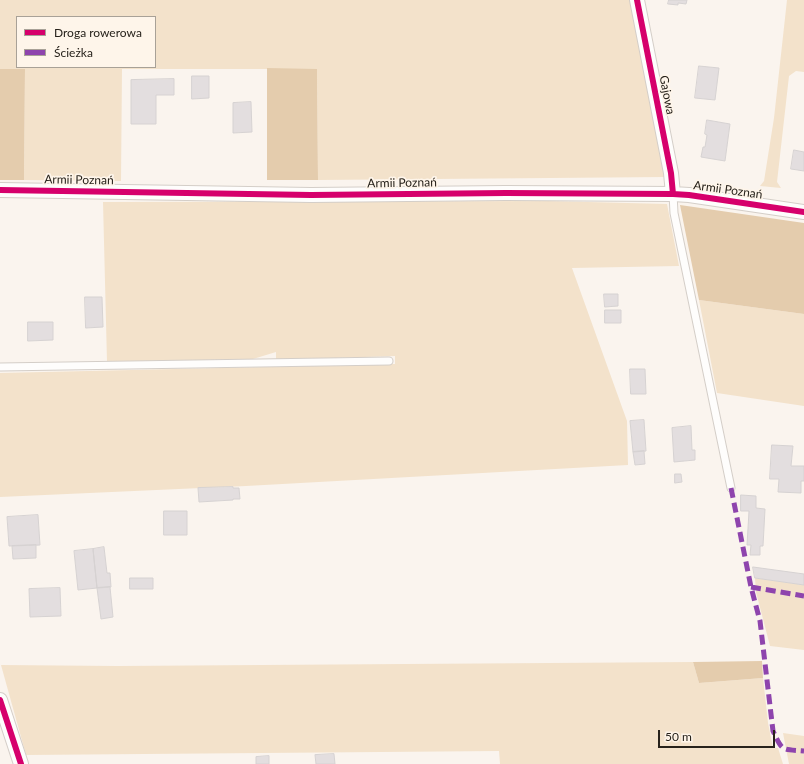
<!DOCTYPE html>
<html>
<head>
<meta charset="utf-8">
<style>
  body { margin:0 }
  #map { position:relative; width:804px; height:764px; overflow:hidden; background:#faf4ee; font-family:Lato,sans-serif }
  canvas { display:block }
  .legend { position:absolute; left:16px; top:16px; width:140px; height:52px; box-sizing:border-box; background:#fef5ea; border:1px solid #a8a197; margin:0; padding:5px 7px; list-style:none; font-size:12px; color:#27221b }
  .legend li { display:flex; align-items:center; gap:8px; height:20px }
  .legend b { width:20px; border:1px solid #a8a197 }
  .scale { position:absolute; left:658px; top:730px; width:117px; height:18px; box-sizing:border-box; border:2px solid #27221b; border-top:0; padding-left:5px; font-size:12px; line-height:14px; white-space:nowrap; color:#27221b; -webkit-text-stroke:3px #fef5ea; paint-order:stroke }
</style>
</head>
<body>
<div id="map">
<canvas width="804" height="764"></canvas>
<ul class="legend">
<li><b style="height:5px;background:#d6006c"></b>Droga rowerowa</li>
<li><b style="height:5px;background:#8e44ad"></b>Ścieżka</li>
</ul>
<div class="scale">50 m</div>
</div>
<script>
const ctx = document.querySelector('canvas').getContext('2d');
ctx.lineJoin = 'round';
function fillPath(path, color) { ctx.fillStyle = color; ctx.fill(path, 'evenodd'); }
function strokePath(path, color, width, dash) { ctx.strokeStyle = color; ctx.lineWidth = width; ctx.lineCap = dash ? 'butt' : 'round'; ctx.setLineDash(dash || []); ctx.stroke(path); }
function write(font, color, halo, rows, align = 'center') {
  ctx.font = font + ' Lato,sans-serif'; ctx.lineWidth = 3.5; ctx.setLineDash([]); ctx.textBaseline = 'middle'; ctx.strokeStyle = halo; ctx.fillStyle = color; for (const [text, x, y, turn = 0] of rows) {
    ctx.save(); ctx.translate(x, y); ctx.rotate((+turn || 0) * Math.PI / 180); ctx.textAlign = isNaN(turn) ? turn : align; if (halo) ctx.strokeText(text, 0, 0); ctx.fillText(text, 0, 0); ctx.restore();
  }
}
const green = new Path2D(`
  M0 0H632L666 177 318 180 317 69H122L121 181 24 180 25 69H0ZM17 17H155V67H17Z
  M787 0H804V72L796 71 789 76 777 182 781 188 760 186 764 181 774 118Z
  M548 201 667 204 679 266 572 268 627 421 628 465 246 486 0 497V373L395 364V356L276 360V352L253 359 107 362 103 202Z
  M699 300 804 314V406L717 393Z
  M755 578 804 585V650L770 646 756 592Z
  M693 662 699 683 763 678 768 723 773 748H778L783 764H500L499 751 26 755 1 665 118 666Z
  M783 733 804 736V764H789Z`);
const forest = new Path2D(`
  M267 68 317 69 318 180H267Z
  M0 69H25L24 180H0Z
  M680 205 804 223V314L699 300Z
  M762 661 763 678 699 683 693 662Z`);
const building = new Path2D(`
  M669 0H687L686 4 678 3V5L668 4Z
  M699 66 719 68 715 100 695 98Z
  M192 76H209V98L192 99Z
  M174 79V95H156V124H131V80Z
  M251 102 252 132 233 133V103Z
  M707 120 730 124 725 161 701 157 703 147H705L707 135 705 134Z
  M794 150 804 152V171L791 169Z
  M604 294H618V306L605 307Z
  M85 297H102L103 327 86 328Z
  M605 310H621V323H605Z
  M28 322H53V340L28 341Z
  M630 369H645L646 394H631Z
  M644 420 646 451 633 452 630 421Z
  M691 426 692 450H695V460L674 462 672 428Z
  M772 445 793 446 791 466H804V481H801V493L778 492 779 479H770Z
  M644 451 645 464 635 465 633 452Z
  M675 474H681L682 482 675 483Z
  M233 487V488H239L240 499H233V500L199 502 198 488Z
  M741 495 756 496V508L765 509 763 546H760V555H750L751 545H747L749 511H741Z
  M164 511H187V535H164Z
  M38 515 40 545 9 546 7 517Z
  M36 545V558L13 559 12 546Z
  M104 547 107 573H110L111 587 97 588 93 549Z
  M93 549 97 588 78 590 74 551Z
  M753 567 804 574V585L755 578Z
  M130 578H153V589H130Z
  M110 587 113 617 101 619 97 588Z
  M60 588 61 616 30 617 29 589Z
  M334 754 335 764H316L315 755Z
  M269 756V764H256V757Z`);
const lane = new Path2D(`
  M673 194 674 213 731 488
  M0 367 389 361`);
const street = new Path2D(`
  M637 0 671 173 673 194
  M0 190 311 195 506 193 673 194 689 195 804 212
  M0 700 21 764`);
const quiet = new Path2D(`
  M731 488 751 587 760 621 773 731C783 752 781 749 804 751
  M751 587 804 596`);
const cycleway = new Path2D(`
  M637 0 671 173 673 194
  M0 190 311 195 506 193 673 194 689 195 804 212
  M0 700 21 764`);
const streetNames = [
  ["Gajowa",667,95,79],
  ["Armii Poznań",79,180,1],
  ["Armii Poznań",402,183,-1],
  ["Armii Poznań",728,190,8]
];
fillPath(green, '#f3e2cb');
fillPath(forest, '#e4ccad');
fillPath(building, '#e3dedf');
strokePath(building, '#d6d2d2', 1);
strokePath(lane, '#d4cec8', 9);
strokePath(street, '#d4cec8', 16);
strokePath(lane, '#fefdfc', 7);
strokePath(street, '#fefdfc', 14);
strokePath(quiet, '#8e44ad', 5, [10, 5]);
strokePath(cycleway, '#d6006c', 6);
write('12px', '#27221b', '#fef5ea', streetNames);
</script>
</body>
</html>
